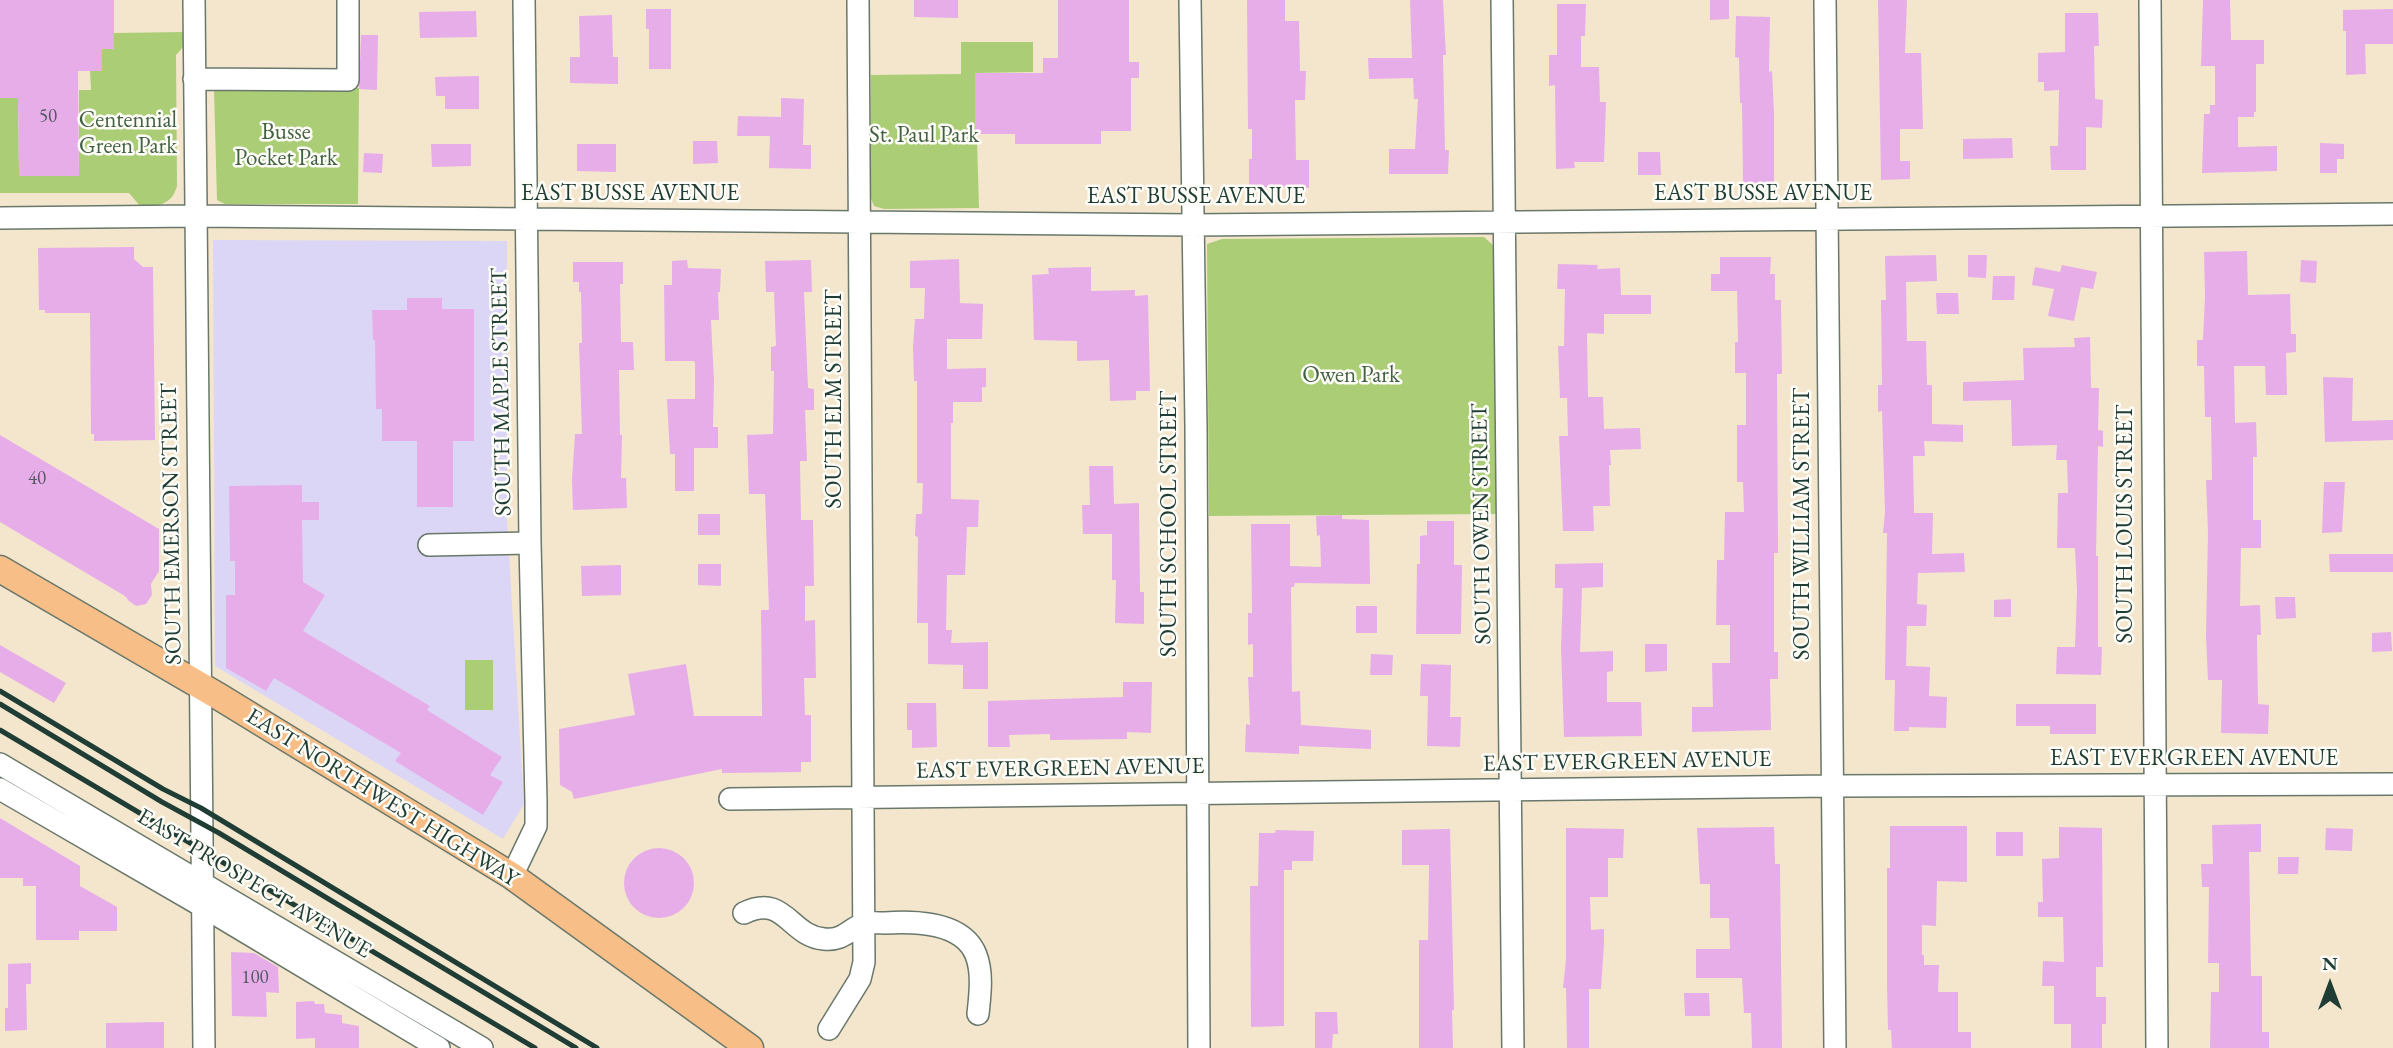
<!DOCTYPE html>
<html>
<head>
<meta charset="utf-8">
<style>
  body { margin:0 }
  #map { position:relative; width:2393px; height:1048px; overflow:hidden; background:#f3e6cd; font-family:"EB Garamond",serif }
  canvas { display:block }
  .north { position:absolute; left:2295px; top:950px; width:70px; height:70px; -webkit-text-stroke:5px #fdfcf7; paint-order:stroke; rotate:0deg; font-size:19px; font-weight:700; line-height:28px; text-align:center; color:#1f3d34 }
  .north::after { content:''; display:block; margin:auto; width:24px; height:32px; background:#1f3d34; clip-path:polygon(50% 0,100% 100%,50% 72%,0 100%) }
</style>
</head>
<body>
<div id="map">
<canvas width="2393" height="1048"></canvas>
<div class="north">N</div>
</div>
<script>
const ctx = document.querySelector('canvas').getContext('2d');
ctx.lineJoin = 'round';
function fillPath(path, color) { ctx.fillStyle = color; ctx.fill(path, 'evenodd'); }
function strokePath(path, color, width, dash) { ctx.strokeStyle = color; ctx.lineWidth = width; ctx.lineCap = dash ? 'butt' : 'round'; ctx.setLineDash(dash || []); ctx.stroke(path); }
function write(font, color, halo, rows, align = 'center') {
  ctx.font = font + ' "EB Garamond",serif'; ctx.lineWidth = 5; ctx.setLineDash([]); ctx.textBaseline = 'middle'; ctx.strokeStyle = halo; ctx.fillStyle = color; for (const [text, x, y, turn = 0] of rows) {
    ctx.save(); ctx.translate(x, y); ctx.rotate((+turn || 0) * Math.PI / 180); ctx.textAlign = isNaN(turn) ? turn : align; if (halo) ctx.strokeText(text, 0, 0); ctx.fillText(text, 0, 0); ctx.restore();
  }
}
const built = new Path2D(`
  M213 240 507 241V520L524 804 503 839 215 666Z`);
const green = new Path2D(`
  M184 32V46L176 55 177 186C172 205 158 206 141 207L129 193H0V95H18L19 174H79V90H91L90 69 102 68V49L114 33Z
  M961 42H1033V72L975 73 979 208 884 209 874 206 870 196 871 75 961 74Z
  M359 88 358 204H225L217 200 214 89Z
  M1484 237 1494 246 1497 514 1209 516 1207 244 1222 239Z
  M465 660H493V710H465Z`);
const building = new Path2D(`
  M0 0H114V49H102V71H78L79 176H19L18 98H0Z
  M914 0H958V18L914 17Z
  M1058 0H1129V62H1139V78H1131V131H1101V144H1015V134H975V73H1043V58H1058Z
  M1247 0H1285V21H1299L1300 71H1306L1305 100H1295L1296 160H1309V188L1249 187V159H1252V129H1248Z
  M1410 0H1443L1446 55H1443L1445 150H1449L1448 174H1389V149H1415L1418 99H1414L1413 78 1369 79 1368 58H1412Z
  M1710 0H1729V19L1710 20Z
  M1878 0H1907L1905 53H1921L1923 129H1900V161H1910V179L1881 180Z
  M2203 0H2230L2231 40H2264V64H2256V112H2254V117H2238V147L2277 146V171L2202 173 2204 114H2210V105H2215V66H2201Z
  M1557 4H1586L1585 36H1581V67H1599L1600 102H1606L1604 162H1574L1575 168 1556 169 1555 85 1549 86V55H1557Z
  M646 9H671V69H649V29H646Z
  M2393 9V44H2365L2366 74 2346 75V31H2343V10Z
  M476 11 477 37 420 38 419 12Z
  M2065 13H2098L2099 46H2094L2095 99 2103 100 2102 128 2086 127V170H2051L2050 146H2058L2059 90 2044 91V82H2038V53L2065 52Z
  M612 15 613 57H618V84L570 83V57H580L579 16Z
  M1736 16 1770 17 1769 72 1772 71 1774 113V184H1743L1742 103H1740L1739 58 1735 57Z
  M361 35H378L377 90 359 89Z
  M479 76V109H445V96H436L435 77Z
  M781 98 804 99 803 145H811V169L769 168 770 136H737L738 116 781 117Z
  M2012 138 2013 158 1963 159V139Z
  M693 141H717L718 163 693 164Z
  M2320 143 2344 144V159H2337V173H2320Z
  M431 144H471V166L432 167Z
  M577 144H616V172L577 171Z
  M1638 152H1660L1661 175H1638Z
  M364 153 383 154 382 173 363 172Z
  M134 247V259L143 267H153L155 440 94 441V434H91L90 313H45V310H39L38 248Z
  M2247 251 2248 295 2290 294 2291 334H2296V352L2286 353 2287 395H2266L2265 366H2234L2235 423 2256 422 2257 457H2253V520H2261V548H2241L2240 606 2260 605 2261 635H2257L2258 704 2269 705 2268 734 2221 733 2222 680H2208L2206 636 2208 532 2206 480H2212L2211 417H2205L2204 366H2197V340H2203L2205 296 2204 252Z
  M1936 255 1937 281 1906 282 1907 341H1926L1927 385H1932V424L1963 425V442L1924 441 1925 456H1913L1914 513H1933L1932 554 1964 553 1965 572 1918 573 1917 604 1927 605 1926 626H1907L1906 666 1930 667 1929 696 1947 697 1946 728 1909 727V731H1894L1895 680H1885L1887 533H1883L1885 512 1882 411 1878 412V385H1882L1881 300H1886L1885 256Z
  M1968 255H1987L1986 278 1968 277Z
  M1720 257H1771L1770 274H1775V300H1781L1782 374H1777L1778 553H1774V652H1778V679H1770L1771 730 1692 732V707H1713L1712 663H1730V625H1716L1717 560H1724L1725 512H1744L1743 482H1737V425H1746V373H1735V342H1738L1737 291H1711V274H1720Z
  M959 259 960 303 983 304 982 339H947V369L986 368V387H982V402H953V423H951V499L979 500 978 527H967L965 575H947L946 630H952L951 643 988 642V689H963V665L928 664V623H917L918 537 915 536 916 514H922L923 483H917V381H914L913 348 915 319H924L925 288H910V261Z
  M687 260 688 268 721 269 720 292H718L719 320H711L714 381 713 427H718V448H694V491H675V454H670L667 399H695V363L694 361H665L664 285H672V261Z
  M811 260 812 292H804L808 388 814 389V410H805L807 461H800L801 520H813L814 586H805V621L815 620 816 678H804L805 715H811V762H801V772L722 773V769L574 799 572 792 560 785 559 729 635 715 628 674 686 664 694 716H762L761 610H769L765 494H749L747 435 773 434 774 371H771V347L776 346 774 292H766L765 261Z
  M2301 260 2317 261 2316 283 2300 282Z
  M573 262H623V284H620L621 342H633L634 370H619L620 435H622L621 478H626L627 508 573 510 572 479 575 434H582L579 343H582L581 292H579V282H573Z
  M1558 264 1598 265 1597 269 1620 268 1621 295H1651V314H1604V334L1587 333 1588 397H1603L1604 429 1640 428 1641 449 1610 450 1611 465H1609L1610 506H1593L1594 531H1563L1559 436H1568L1567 398H1560L1558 346H1564L1565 289H1557Z
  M2062 265 2097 272 2093 289 2081 287 2074 321 2048 316 2054 289 2032 285 2035 267 2060 272Z
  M1091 267V291L1135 290V296L1148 295 1150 391H1136V400L1110 401 1109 360 1077 361V341L1034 340 1032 275 1049 274 1048 268Z
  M1993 276H2015L2014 300H1992Z
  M1936 293H1958L1959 314H1937Z
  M407 298H442V309H474V441H453V507H417V441H382V409H376L375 340H373L372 310H407Z
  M2090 337 2091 388H2099L2098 430 2103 431V447L2098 446 2096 556H2098V647H2102L2101 675 2056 674 2057 647H2075L2077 591 2075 548H2057L2058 493H2068L2067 460H2056L2057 445 2012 446 2011 400 1963 401V382L2024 380 2023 348 2075 347 2074 338Z
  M2323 377 2353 378 2352 421 2393 420V440L2325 442Z
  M0 435 159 529V571L151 584 152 595 146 604 136 606 129 601 125 596 0 522Z
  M1089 466H1113L1114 504 1139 503 1140 592H1144V624L1115 623 1116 580H1112V534H1083L1082 505H1090Z
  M2324 482H2345L2342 532 2322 533Z
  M302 485V502H319V520H302L303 582 325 595 303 631 430 706 427 710 502 757 490 775 503 782 483 815 395 761 401 753 274 678 266 691 226 668V595H235V561H230L229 486Z
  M698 514H720V535H698Z
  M1342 515V519L1369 520 1370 584 1295 583 1294 587H1291L1292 692 1300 691 1301 725 1371 730V749L1299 746V754L1245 752 1246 724 1250 725 1248 677H1253V644L1248 645V613H1252L1251 524H1290V566L1321 567 1320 535 1317 536 1316 516Z
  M1427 521H1454V565H1462L1461 634H1416L1417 564H1420V536L1427 535Z
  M2329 554H2393V572H2330Z
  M1603 563V587L1582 588 1580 652 1613 651V671L1607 672V702H1641L1642 736 1564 737 1561 648 1563 588H1555V564Z
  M698 564H721V586L698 585Z
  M621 565V595L582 596 581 566Z
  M2275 597H2295L2296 618 2276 619Z
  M2011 599V617H1994V600Z
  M1356 606H1377V633H1356Z
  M2391 632 2392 651 2372 652V633Z
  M1645 644H1667V671L1645 672Z
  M0 645 66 683 54 703 0 672Z
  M1371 654 1393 655 1392 675H1370Z
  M1421 664 1451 665 1450 717H1461L1460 747 1427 746 1428 696H1420Z
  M1123 682H1152L1151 733 1127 732V739L1050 740V734L1009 735 1010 747H988V701L1123 697Z
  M907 703H936L937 747 912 748V730H907Z
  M2016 704H2096V734H2050V726H2016Z
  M0 818 80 866V886L117 907V931H79V940H36V886H23V878H0Z
  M2261 824V852H2249L2251 976H2262V1032H2269V1048H2210L2211 992H2219V963H2208L2209 887H2202L2201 864H2213L2212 825Z
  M1890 826H1967V882L1937 881 1936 926 1922 925V955H1924V965H1939L1938 992H1958V1032H1971V1048H1892L1891 1030H1888L1887 986V868H1890Z
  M1774 827 1775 864H1780L1782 1048H1752L1751 1013H1744L1742 978H1696V949H1730L1729 918H1710V884H1700L1697 828Z
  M2059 827 2102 828 2103 967H2096V997H2106V1024H2102V1048H2071V1024H2054V986H2042L2043 961 2064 962 2063 917H2038V902H2043L2042 859 2059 858Z
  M1566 828 1624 829 1623 858H1608V897H1590L1591 930 1604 929V944L1601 989H1589V1048H1567L1566 988H1563L1566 960Z
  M2326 828 2353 829 2352 851 2325 850Z
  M1450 829 1454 1010H1452L1453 1048H1419V940H1428L1429 865H1402V830Z
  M1276 830 1314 831 1313 861H1292V870H1284V1026L1251 1027 1250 886H1258L1259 833H1275Z
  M1996 832H2023V856H1996Z
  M624 883a35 35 0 1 1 70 0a35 35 0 1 1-70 0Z
  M2278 857H2299L2298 874H2278Z
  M231 952 254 953 278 967 279 993 266 992 267 1017 232 1016Z
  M31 963V984H26L27 1030 5 1031V1008H8V964Z
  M1684 993H1709L1710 1016H1685Z
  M314 1001 315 1004H324L325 1013 342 1015V1023L359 1026V1048H315V1038L296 1039V1002Z
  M1315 1012H1337L1338 1034H1333L1332 1048H1315Z
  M164 1022V1048H106V1023Z`);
const minor = new Path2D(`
  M194 0 204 1048
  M1190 0 1196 427 1199 1048
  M1502 0 1513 1048
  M1825 0 1835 1048
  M2150 0 2157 1048
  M194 79 348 80V0
  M0 218 196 216 1193 225 2393 214
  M429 545 530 543
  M0 764 482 1048
  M0 789 202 906 439 1048
  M730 799 1831 786 2393 784
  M512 876 536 826V802L530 543 524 0
  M744 913C785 893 789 936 824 939 844 941 849 929 863 924 869 922 878 923 885 923 914 921 963 922 976 955 983 973 980 995 978 1014
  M829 1029 860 979 864 962 858 0`);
const major = new Path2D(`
  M0 569 218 696 512 876 750 1048`);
const rail = new Path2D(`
  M0 691 163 789 201 808 597 1048
  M0 704 162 802 219 833 576 1048
  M0 730 535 1048`);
const numberNames = [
  ["50",48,117],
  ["40",37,479],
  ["100",255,978]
];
const parkNames = [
  ["Centennial",128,121],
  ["Green Park",128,147],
  ["Busse",286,133],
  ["Pocket Park",286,159],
  ["St. Paul Park",924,136],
  ["Owen Park",1351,376]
];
const streetNames = [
  ["EAST BUSSE AVENUE",630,194],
  ["EAST BUSSE AVENUE",1763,194],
  ["EAST BUSSE AVENUE",1196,197],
  ["SOUTH MAPLE STREET",502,392,-91],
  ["SOUTH ELM STREET",835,399,-90],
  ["SOUTH EMERSON STREET",172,524,-91],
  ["SOUTH SCHOOL STREET",1170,524,-90],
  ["SOUTH OWEN STREET",1482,524,-91],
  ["SOUTH WILLIAM STREET",1803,524,-90],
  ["SOUTH LOUIS STREET",2126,524,-90],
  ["EAST EVERGREEN AVENUE",2194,759],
  ["EAST EVERGREEN AVENUE",1627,762,-1],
  ["EAST EVERGREEN AVENUE",1060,769,-1],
  ["EAST NORTHWEST HIGHWAY",382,798,32],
  ["EAST PROSPECT AVENUE",254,884,31]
];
fillPath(built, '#dcd6f6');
fillPath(green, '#aacd76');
fillPath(building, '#e7ade9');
strokePath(minor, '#69786a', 24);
strokePath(major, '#69786a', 29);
strokePath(minor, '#fff', 21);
strokePath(major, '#f7be87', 26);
strokePath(rail, '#1f3d34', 5);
write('19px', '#515961', null, numberNames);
write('23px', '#426144', '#fdfcf7', parkNames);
write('23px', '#1f3d34', '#fdfcf7', streetNames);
</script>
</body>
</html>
